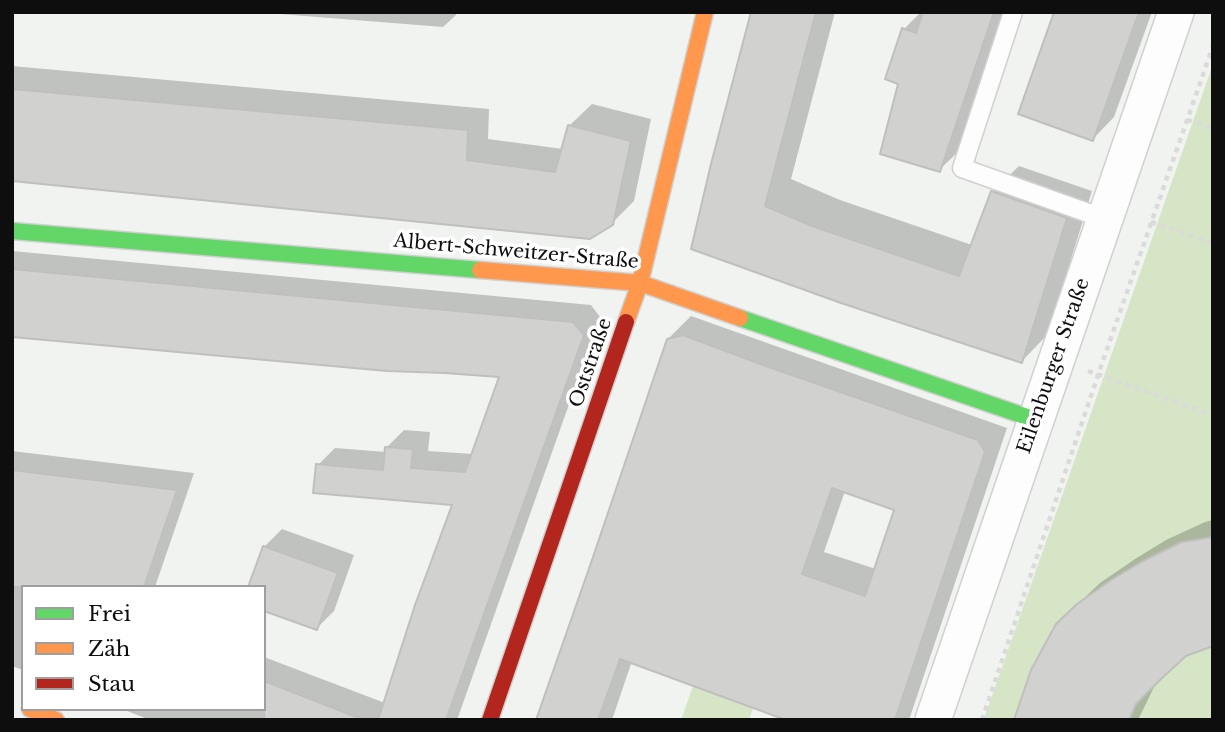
<!DOCTYPE html>
<html>
<head>
<meta charset="utf-8">
<style>
  body { margin:0 }
  #map { position:relative; width:1225px; height:732px; overflow:hidden; background:#f1f3f0; font-family:"Libre Baskerville",serif }
  canvas { display:block }
  .frame { position:absolute; inset:0; border:14px solid #0d0e0d; pointer-events:none }
  .legend { position:absolute; left:21px; top:585px; width:245px; height:126px; box-sizing:border-box; background:#fff; border:2px solid #9e9f9e; margin:0; padding:9px 12px; list-style:none; font-size:21px; color:#0d0e0d }
  .legend li { display:flex; align-items:center; gap:14px; height:35px }
  .legend b { width:35px; border:2px solid #9e9f9e }
</style>
</head>
<body>
<div id="map">
<canvas width="1225" height="732"></canvas>
<div class="frame"></div>
<ul class="legend">
<li><b style="height:9px;background:#63d668"></b>Frei</li>
<li><b style="height:9px;background:#ff974d"></b>Zäh</li>
<li><b style="height:9px;background:#b3261e"></b>Stau</li>
</ul>
</div>
<script>
const ctx = document.querySelector('canvas').getContext('2d');
ctx.lineJoin = 'round';
function fillPath(path, color) { ctx.fillStyle = color; ctx.fill(path, 'evenodd'); }
function strokePath(path, color, width, dash) { ctx.strokeStyle = color; ctx.lineWidth = width; ctx.lineCap = dash ? 'butt' : 'round'; ctx.setLineDash(dash || []); ctx.stroke(path); }
function write(font, color, halo, rows, align = 'center') {
  ctx.font = font + ' "Libre Baskerville",serif'; ctx.lineWidth = 7; ctx.setLineDash([]); ctx.textBaseline = 'middle'; ctx.strokeStyle = halo; ctx.fillStyle = color; for (const [text, x, y, turn = 0] of rows) {
    ctx.save(); ctx.translate(x, y); ctx.rotate((+turn || 0) * Math.PI / 180); ctx.textAlign = isNaN(turn) ? turn : align; if (halo) ctx.strokeText(text, 0, 0); ctx.fillText(text, 0, 0); ctx.restore();
  }
}
const green = new Path2D(`
  M1213 64V720L984 719Z
  M693 686 753 708 749 720H681Z`);
const shadow = new Path2D(`
  M254 12H456V15L443 27Z
  M751 12H835L791 179 840 200 972 245 992 192 1019 166 1092 191 1048 334 1022 361 694 248Z
  M921 12H1004L957 153 939 170 901 83 904 29Z
  M1056 12H1152L1114 117 1093 139Z
  M12 66 489 109 488 139 563 149 570 125 592 104 651 119 634 201 612 223 12 179Z
  M12 251 591 305 600 317 457 720H150L122 709H264V657L385 703 455 503 318 465 335 448 386 452V448L404 430 430 432 428 451 473 454 501 375 12 335Z
  M691 316 1007 428 909 720H792L632 661 612 720H538L668 339ZM845 491 897 509 876 569 824 552Z
  M12 451 194 473 155 587H23V670L12 666Z
  M1213 520V644L1185 655 1157 681 1138 720H1015L1079 603 1100 583 1135 559 1166 540 1205 522Z
  M282 529 354 555 334 611 317 628 264 547Z`);
const building = new Path2D(`
  M751 12H816L765 206 812 226 959 276 991 191 1067 218 1022 363 841 303 691 249 711 164Z
  M923 12H994L940 172 880 154 898 84 885 79 902 28 916 33Z
  M1054 12H1139L1093 141 1018 114Z
  M12 89 468 130 467 160 555 172 568 125 631 141 613 225 590 239 12 181Z
  M12 269 573 322 584 335 446 720H378L415 605 452 505 313 493 316 464 383 470 385 447 413 449 411 468 465 472 499 377 445 373 387 371 12 337Z
  M683 335 763 365 978 440 985 452 895 720H786L620 659 598 720H536L593 557 667 339ZM832 488 894 510 865 596 802 574Z
  M12 470 177 490 144 587H12Z
  M1213 537V646L1186 656 1161 679 1136 704 1129 720H1014L1031 670 1056 624 1077 604 1111 580 1143 561 1182 542Z
  M263 546 338 573 317 630 264 611V587H248Z
  M264 681 359 718V720H264Z`);
const path = new Path2D(`
  M1187 120 1213 128
  M1151 222 1213 243
  M1088 371 1213 415
  M982 720 1098 375 1213 46`);
const lane = new Path2D(`
  M1013 12 962 168 1105 219`);
const street = new Path2D(`
  M933 720 1176 12`);
const fast = new Path2D(`
  M12 231 480 270
  M740 318 1036 420`);
const slow = new Path2D(`
  M480 270 640 283 740 318
  M626 322 640 283 705 12
  M30 709 56 720`);
const jam = new Path2D(`
  M490 720 626 322`);
const streetNames = [
  ["Albert-Schweitzer-Straße",516,252,5],
  ["Oststraße",591,363,-71],
  ["Eilenburger Straße",1054,366,-71]
];
fillPath(green, '#d5e5c5');
fillPath(shadow, '#0003');
fillPath(building, '#d1d2d0');
strokePath(building, '#bfc0be', 2);
strokePath(lane, '#d0d0cf', 21);
strokePath(street, '#d0d0cf', 38);
strokePath(fast, '#d0d0cf', 19);
strokePath(slow, '#d0d0cf', 19);
strokePath(jam, '#d0d0cf', 19);
strokePath(path, '#dadada', 4.5, [5, 5]);
strokePath(lane, '#fdfdfd', 18);
strokePath(street, '#fdfdfd', 35);
strokePath(fast, '#63d668', 16);
strokePath(slow, '#ff974d', 16);
strokePath(jam, '#b3261e', 16);
write('19px', '#0d0e0d', '#fff', streetNames);
</script>
</body>
</html>
